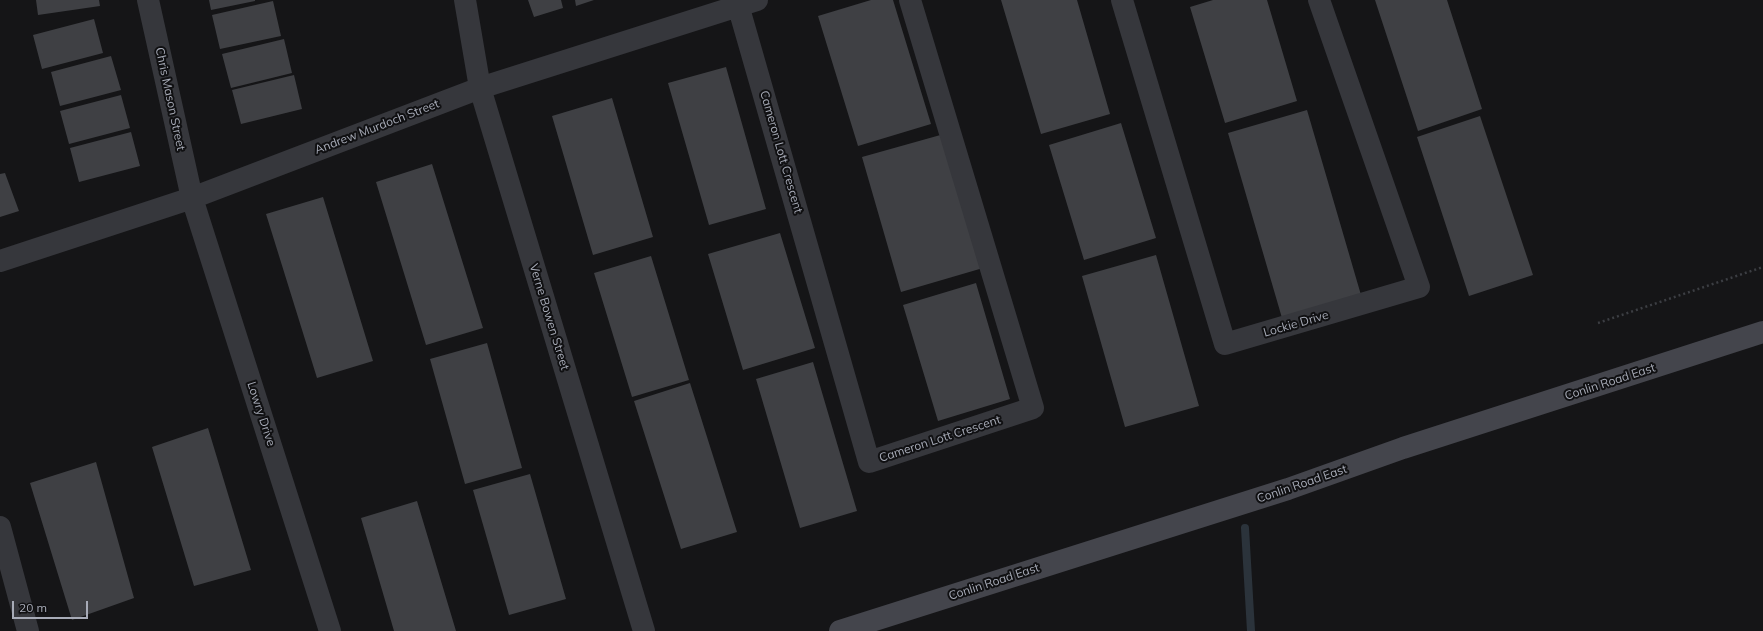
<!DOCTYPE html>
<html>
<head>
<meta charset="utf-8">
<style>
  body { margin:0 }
  #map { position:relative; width:1763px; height:631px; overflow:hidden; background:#151517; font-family:Mulish,sans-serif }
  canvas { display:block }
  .scale { position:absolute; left:12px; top:601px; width:76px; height:18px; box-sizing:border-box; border:2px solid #a7abb7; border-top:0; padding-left:5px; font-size:12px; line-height:14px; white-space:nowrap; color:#a7abb7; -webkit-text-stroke:3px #101012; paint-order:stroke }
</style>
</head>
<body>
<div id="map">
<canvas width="1763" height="631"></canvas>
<div class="scale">20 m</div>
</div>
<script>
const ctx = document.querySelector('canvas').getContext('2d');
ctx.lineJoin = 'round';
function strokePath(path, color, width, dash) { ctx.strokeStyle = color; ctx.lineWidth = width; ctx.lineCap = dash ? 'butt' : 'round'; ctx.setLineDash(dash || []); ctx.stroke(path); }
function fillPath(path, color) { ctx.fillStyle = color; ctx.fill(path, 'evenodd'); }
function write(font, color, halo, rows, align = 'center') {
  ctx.font = font + ' Mulish,sans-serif'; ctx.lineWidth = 4; ctx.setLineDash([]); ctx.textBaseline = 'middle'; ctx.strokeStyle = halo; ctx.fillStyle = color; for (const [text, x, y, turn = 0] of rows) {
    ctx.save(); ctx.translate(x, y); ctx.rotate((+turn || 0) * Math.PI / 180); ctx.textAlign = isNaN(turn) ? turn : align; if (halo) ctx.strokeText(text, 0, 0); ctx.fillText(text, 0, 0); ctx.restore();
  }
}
const stream = new Path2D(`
  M1245 528 1251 631`);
const building = new Path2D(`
  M36 0H99L100 6 38 15Z
  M209 0H255V1L211 10Z
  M528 0H561L563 8 534 17Z
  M575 0H594L576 6Z
  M871 0H893L931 124 858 146 818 16Z
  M1001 0H1077L1110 114 1041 134Z
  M1213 0H1267L1297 101 1225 123 1190 7Z
  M1375 0H1447L1482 109 1418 131Z
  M273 1 281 36 220 49 212 15Z
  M94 19 103 53 42 69 33 35Z
  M284 39 292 73 231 88 222 54Z
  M111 56 121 90 60 106 51 72Z
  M726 67 766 209 709 225 668 83Z
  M294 75 302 109 241 124 232 90Z
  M121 95 130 128 69 144 60 111Z
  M612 98 653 237 593 255 552 116Z
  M1307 110 1361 295 1282 318 1228 133Z
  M1480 116 1533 275 1469 296 1417 137Z
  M1121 123 1156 238 1084 260 1049 145Z
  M131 132 140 166 79 182 70 148Z
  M944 134 983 268 901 292 862 157Z
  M432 164 483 328 426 345 376 182Z
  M5 173 19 211 0 217V174Z
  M323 197 373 361 317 378 266 214Z
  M780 233 815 348 743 370 708 254Z
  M1156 255 1199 406 1125 427 1082 276Z
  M651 256 689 380 632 397 594 273Z
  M976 283 1010 399 938 421 903 305Z
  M487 343 522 468 465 484 430 359Z
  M813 362 857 511 800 528 756 379Z
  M690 383 737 532 681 549 634 401Z
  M208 428 251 570 194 586 152 447Z
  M96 462 134 598 72 620 30 483Z
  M530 474 566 599 509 615 473 490Z
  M417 501 456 631H394L361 518Z`);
const path = new Path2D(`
  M1598 323 1763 267`);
const street = new Path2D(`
  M148 0 192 198 330 631
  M465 0 480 88 644 631
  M1122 0 1225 344 1419 287 1319 0
  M738 5 869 462 1033 408 910 0
  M0 261 192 198 480 88 757 0
  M0 527 28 631`);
const secondary = new Path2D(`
  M840 631 1288 489 1403 448 1763 332`);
const streetNames = [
  ["Chris Mason Street",170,99,78],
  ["Andrew Murdoch Street",377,127,-21],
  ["Cameron Lott Crescent",781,152,74],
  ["Verne Bowen Street",549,317,73],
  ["Lockie Drive",1296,324,-16],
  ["Conlin Road East",1610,382,-18],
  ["Lowry Drive",261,414,72],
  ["Cameron Lott Crescent",940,439,-18],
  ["Conlin Road East",1302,484,-19],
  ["Conlin Road East",994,582,-18]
];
strokePath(stream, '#2b333b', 8);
fillPath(building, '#3f4044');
strokePath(path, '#3c3e43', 2.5, [2, 3]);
strokePath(street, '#36373c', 22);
strokePath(secondary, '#44454c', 22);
write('12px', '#a7abb7', '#101012', streetNames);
</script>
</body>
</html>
